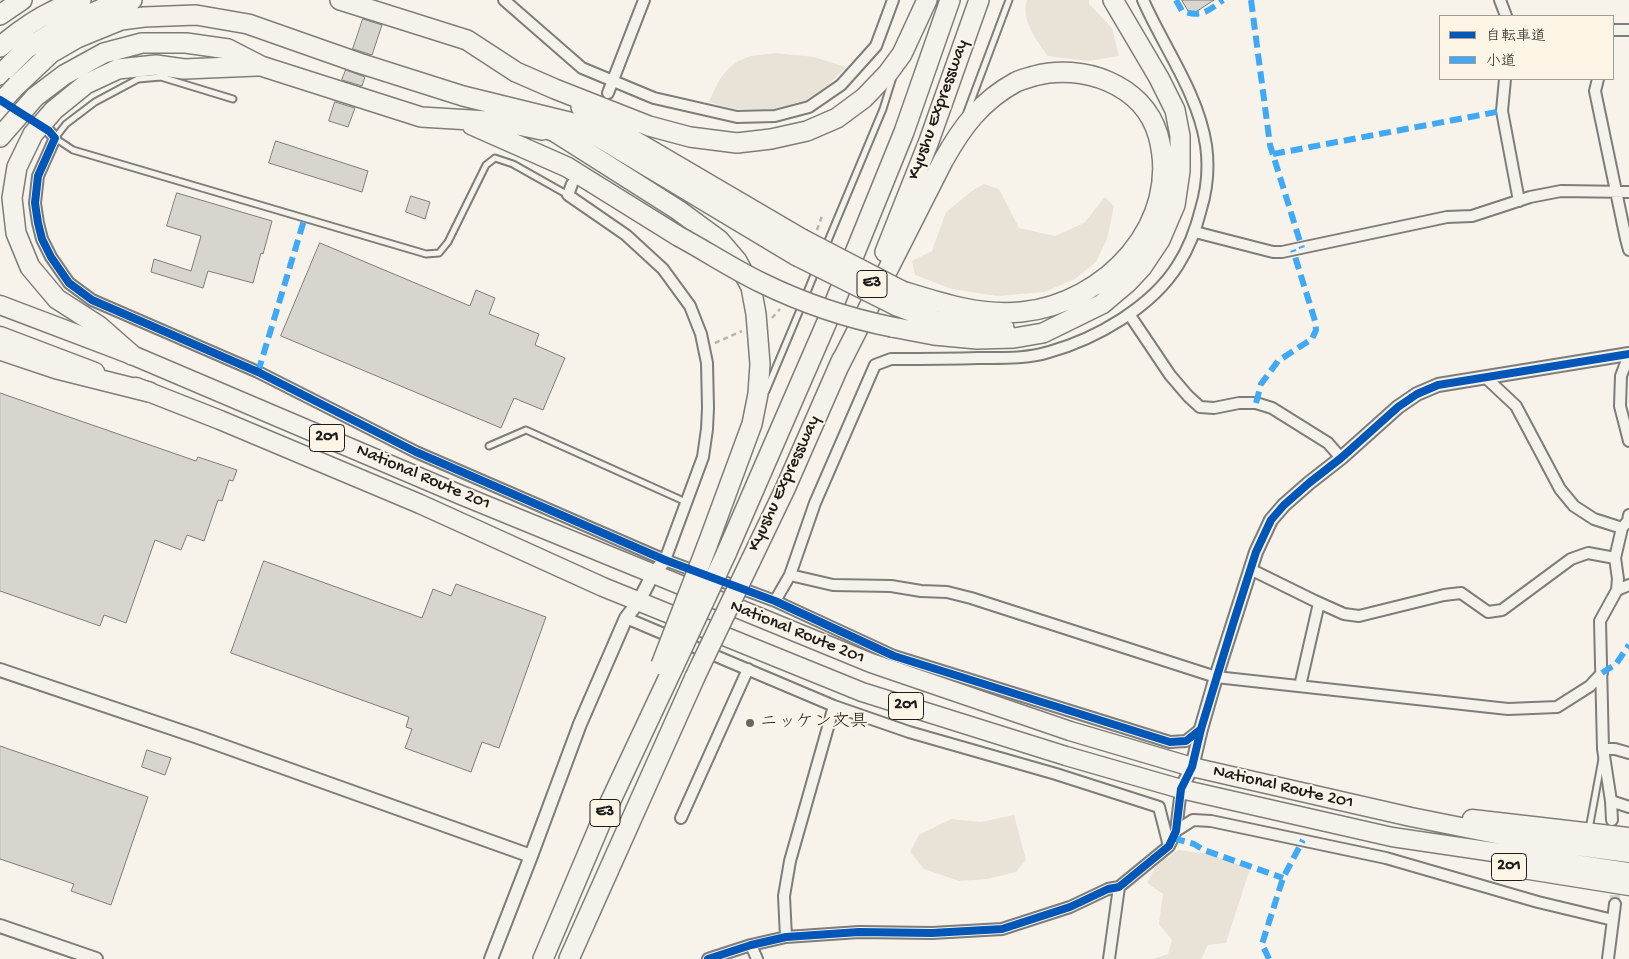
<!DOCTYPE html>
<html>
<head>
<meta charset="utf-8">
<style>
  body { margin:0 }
  #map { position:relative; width:1629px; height:959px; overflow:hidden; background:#f7f3ea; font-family:"Gochi Hand","Klee One",sans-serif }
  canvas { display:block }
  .legend { position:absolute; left:1439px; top:15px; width:175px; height:65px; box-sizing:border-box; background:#fcf5e5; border:1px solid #a29e95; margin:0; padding:6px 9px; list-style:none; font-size:15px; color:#1c1c1c }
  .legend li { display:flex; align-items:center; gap:10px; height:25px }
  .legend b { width:25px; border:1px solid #a29e95 }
</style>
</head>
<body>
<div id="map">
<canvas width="1629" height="959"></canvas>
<ul class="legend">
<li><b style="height:6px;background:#0057b8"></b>自転車道</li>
<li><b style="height:6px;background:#3fa9f5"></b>小道</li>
</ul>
</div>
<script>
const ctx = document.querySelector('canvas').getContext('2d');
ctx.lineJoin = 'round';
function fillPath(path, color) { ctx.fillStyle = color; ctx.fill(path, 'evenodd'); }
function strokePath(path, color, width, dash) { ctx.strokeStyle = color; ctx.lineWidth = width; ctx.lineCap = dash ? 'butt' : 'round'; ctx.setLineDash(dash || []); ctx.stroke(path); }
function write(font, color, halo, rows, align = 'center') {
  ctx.font = font + ' "Gochi Hand","Klee One",sans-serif'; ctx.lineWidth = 4; ctx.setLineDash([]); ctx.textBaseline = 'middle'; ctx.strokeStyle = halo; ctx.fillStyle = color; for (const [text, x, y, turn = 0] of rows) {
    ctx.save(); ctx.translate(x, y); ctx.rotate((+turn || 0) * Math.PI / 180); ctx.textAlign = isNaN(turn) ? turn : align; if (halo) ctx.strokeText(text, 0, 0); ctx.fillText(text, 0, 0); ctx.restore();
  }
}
const green = new Path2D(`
  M1027 0H1089V4L1112 28 1119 56 1088 61 1048 56C1037 41 1020 19 1027 0Z
  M775 53 814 57 846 67 828 85 806 100 770 110 735 109 709 102C717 84 724 67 743 59 752 54 765 55 775 53Z
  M984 184 999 189 1019 228 1055 236 1084 223 1105 197 1114 206 1107 239 1096 262 1075 279 1044 292 997 296 952 289 915 275 912 261 932 251 946 212 972 191Z
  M1014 815 1026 860 1016 872 987 879 959 881 924 869 910 852 919 835 951 819 981 822Z
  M1178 850 1208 854 1250 868 1226 943 1208 945 1201 959H1153L1168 954 1172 940 1159 924 1163 894 1147 883 1156 866Z`);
const building = new Path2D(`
  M1182 0H1214L1191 15Z
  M363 19 382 25 372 55 353 49Z
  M346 70 365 77 362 86 342 80Z
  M335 102 355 108 348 127 329 121Z
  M276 141 368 171 362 192 269 163Z
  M177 193 272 221 263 254 261 253 253 283 208 271 203 288 151 272 154 259 191 271 201 236 167 226Z
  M411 196 430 202 425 219 406 212Z
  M320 243 470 306 476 290 495 298 489 314 539 334 535 345 565 358 543 410 514 398 501 428 281 336Z
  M0 393 196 461 198 457 237 470 233 481 229 480 222 501 218 500 204 541 187 535 181 550 155 540 126 623 104 615 100 626 0 591Z
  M264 561 422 618 433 589 451 596 456 584 546 617 499 748 482 742 471 772 405 748 412 729 406 727 409 717 231 653Z
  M0 746 148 797 111 905 71 891 74 884 0 859Z
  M147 750 171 758 165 775 142 767Z`);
const minorTunnel = new Path2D(`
  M0 100 44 127
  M1614 880 1615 904`);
const path = new Path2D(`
  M817 230 822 216
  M772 318 780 309
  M715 343 742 331`);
const service = new Path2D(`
  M233 99 161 77 138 79 95 102 66 124 55 138 73 150 426 254 439 253 448 242 486 165 495 158 513 164 568 195
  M967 112 1009 0
  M825 248 883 109 893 77
  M805 297 816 270
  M766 391 802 305
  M489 446 526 430 686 502
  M1589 829 1602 759`);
const minor = new Path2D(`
  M504 0 582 68 654 98 737 117 775 116 809 107 841 85 876 46 893 0
  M1500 0 1506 16
  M1613 30H1629
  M1505 79 1502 111 1519 201
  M1598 79 1595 91 1626 239 1629 250
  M608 93 644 0
  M49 131 55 138 38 176 35 203 38 223 42 239 51 257 69 283 92 300 258 372 416 452 665 560 775 601 894 656 1170 742 1186 741 1201 729
  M572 184 568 195 626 235 663 269 690 306 701 334 707 363 708 408 707 429 703 457 665 560
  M1195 232 1273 252H1282L1447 217 1472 216 1530 197 1561 191 1629 192
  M1129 314 1170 375 1188 396 1200 407 1214 408 1239 403H1256L1272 408 1328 443 1341 458
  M1629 355 1621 376 1620 406 1629 441
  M1485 377 1516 406 1560 489 1574 506 1594 519 1622 528
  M1250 569 1315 601 1344 614 1359 616 1444 595 1461 593 1488 612 1502 610 1571 559 1588 553 1615 558
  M790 575 833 585 891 586 921 591 947 592 971 598 1216 677 1508 709 1557 707 1590 686 1602 673
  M1617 590 1629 585
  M775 601 790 575 815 503 875 365 891 359C920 359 949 359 978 358 1001 358 1027 359 1049 352 1096 339 1152 307 1178 265 1189 248 1196 229 1201 209 1207 189 1209 166 1206 145 1198 93 1164 48 1143 0
  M626 618 834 706 909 732 1056 774 1159 807 1169 846
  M1300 686 1319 603
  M1603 749H1615L1629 753
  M1611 801 1629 807
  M681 818 748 669
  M1612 820 1611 801 1603 749 1600 621 1617 590 1618 579 1615 558 1622 528 1628 521 1629 515
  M1176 831 1193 820 1211 821 1386 858 1538 902 1613 920
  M786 937 784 896 790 861 834 706
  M751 945 757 959
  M708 959 751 945 786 937 859 932 932 933 1002 929 1070 907 1108 889 1119 887 1169 846 1176 831 1181 789
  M1109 959 1119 887
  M1608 959 1615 904`);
const tertiary = new Path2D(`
  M0 670 198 737 531 856
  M1181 789 1192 767 1201 729 1216 677 1256 552 1271 520 1284 505 1309 483 1341 458 1398 407 1417 394 1438 385 1629 354
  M0 926 96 959
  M491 959 531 856 580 724 626 618 639 601 653 574 665 560`);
const trunk = new Path2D(`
  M0 305 132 355 461 495 871 663 1070 731 1192 767 1411 817 1516 838 1629 853
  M0 336 95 372
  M136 387 220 420 420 504 603 587 862 692 1066 756 1181 789 1392 837 1629 872
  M1472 819 1629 837
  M1523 869 1629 886`);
const motorway = new Path2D(`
  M340 0 467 40 516 72 555 89 649 126 690 137 737 143 771 139 807 131 837 118 864 98 888 73 902 54 927 0
  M0 15 22 0
  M0 47C24 26 50 9 81 0
  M0 75 26 49 66 24 111 5 132 0
  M17 85 51 53 77 38 121 20 144 17 196 15 248 24 359 63 463 96 577 124 797 256
  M581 107 599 120 802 239
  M529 122 555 132 678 210 719 240 737 261 751 287 756 314 760 364 758 394 752 424 707 546
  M472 125 567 167 678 236
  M0 137 35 97 64 75 104 53 142 43H186L228 49 261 66 421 117 504 122 542 130
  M885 252 929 141 979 0
  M897 306 936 321 1004 328
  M892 327 934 335 977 339 1014 338 1043 333 1102 304 1128 282 1142 267 1160 240 1175 205 1180 171V136L1175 110 1159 78 1113 0
  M0 350 57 369 149 392
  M132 355 99 326 57 299 30 267 16 233 12 198 17 167 33 134 54 110 86 84 118 69 156 65 184 69 257 66
  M837 370 943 161C962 127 981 101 1016 82 1022 79 1028 78 1034 76 1082 63 1143 84 1158 135 1183 223 1105 304 1021 312 980 316 941 303 902 291
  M726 554 826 324 904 132 950 0
  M750 562 785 489 842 359
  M543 959 604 815 673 668
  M569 959 695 677`);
const motorwayBridge = new Path2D(`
  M0 103 17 85
  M678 236C706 251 733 269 762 283 803 303 847 318 892 327
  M802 239 902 291
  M797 256 897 306
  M661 665 707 546
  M673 668 726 554
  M695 677 750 562`);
const quiet = new Path2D(`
  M1176 0 1182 11C1201 18 1208 11 1223 0
  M1251 0 1270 145 1302 248
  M1273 154 1502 111
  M258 372 305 217
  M1256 403 1261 384 1278 361 1312 339 1316 330 1315 321 1293 250
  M1602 673 1616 664 1629 645
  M1173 838 1194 844 1204 850 1283 878
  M1269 959 1262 944 1283 878 1303 840`);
const cycleway = new Path2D(`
  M0 100 49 131 55 138 38 176 35 203 38 223 42 239 51 257 69 283 92 300 258 372 416 452 665 560 775 601 894 656 1170 742 1186 741 1201 729
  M708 959 751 945 786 937 859 932 932 933 1002 929 1070 907 1108 889 1119 887 1169 846 1176 831 1181 789 1192 767 1201 729 1233 624 1256 552 1271 520 1284 505 1309 483 1341 458 1398 407 1417 394 1438 385 1629 354`);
const markers = [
  [750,723,5,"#696764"]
];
const shields = [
  [872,284,30],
  [327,438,35],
  [906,706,35],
  [605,813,30],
  [1509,867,35]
];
const shieldNames = [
  ["E3",872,284],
  ["201",327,438],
  ["201",906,706],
  ["E3",605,813],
  ["201",1509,867]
];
const streetNames = [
  ["Kyushu Expressway",939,110,-70],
  ["National Route 201",423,478,23],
  ["Kyushu Expressway",785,484,-65],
  ["National Route 201",797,633,22],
  ["National Route 201",1283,788,13]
];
const poiNames = [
  ["ニッケン文具",760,723]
];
fillPath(green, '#e8e2d7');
fillPath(building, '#d8d5cf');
strokePath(building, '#7f7d79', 1);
strokePath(minorTunnel, '#d6d3cb', 10, [10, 5]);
strokePath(service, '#7f7d79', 9);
strokePath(minor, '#7f7d79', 14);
strokePath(tertiary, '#7f7d79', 16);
strokePath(trunk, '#7f7d79', 21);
strokePath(motorway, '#7f7d79', 22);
strokePath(path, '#b6b4af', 2.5, [5, 4]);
strokePath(service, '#f5f2ec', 5);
strokePath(minor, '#f5f2ec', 10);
strokePath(tertiary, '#f5f2ec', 12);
strokePath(trunk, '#f5f2ec', 18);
strokePath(motorway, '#f5f2ec', 19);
strokePath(motorwayBridge, '#7f7d79', 22, []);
strokePath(motorwayBridge, '#f5f2ec', 19);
strokePath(quiet, '#3fa9f5', 6, [12, 6]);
strokePath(cycleway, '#0057b8', 8);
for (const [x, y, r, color] of markers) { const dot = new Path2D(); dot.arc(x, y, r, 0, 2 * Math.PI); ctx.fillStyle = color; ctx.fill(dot); strokePath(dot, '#fcf5e5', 2); }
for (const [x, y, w] of shields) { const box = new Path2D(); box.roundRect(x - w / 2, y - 13.5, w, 27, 4); ctx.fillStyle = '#fcf5e5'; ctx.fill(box); strokePath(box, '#1c1c1c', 1); }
write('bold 16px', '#1c1c1c', null, shieldNames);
write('18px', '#1c1c1c', '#fcf5e5', streetNames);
write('18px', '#1c1c1c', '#fcf5e5', poiNames, 'left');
</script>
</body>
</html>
